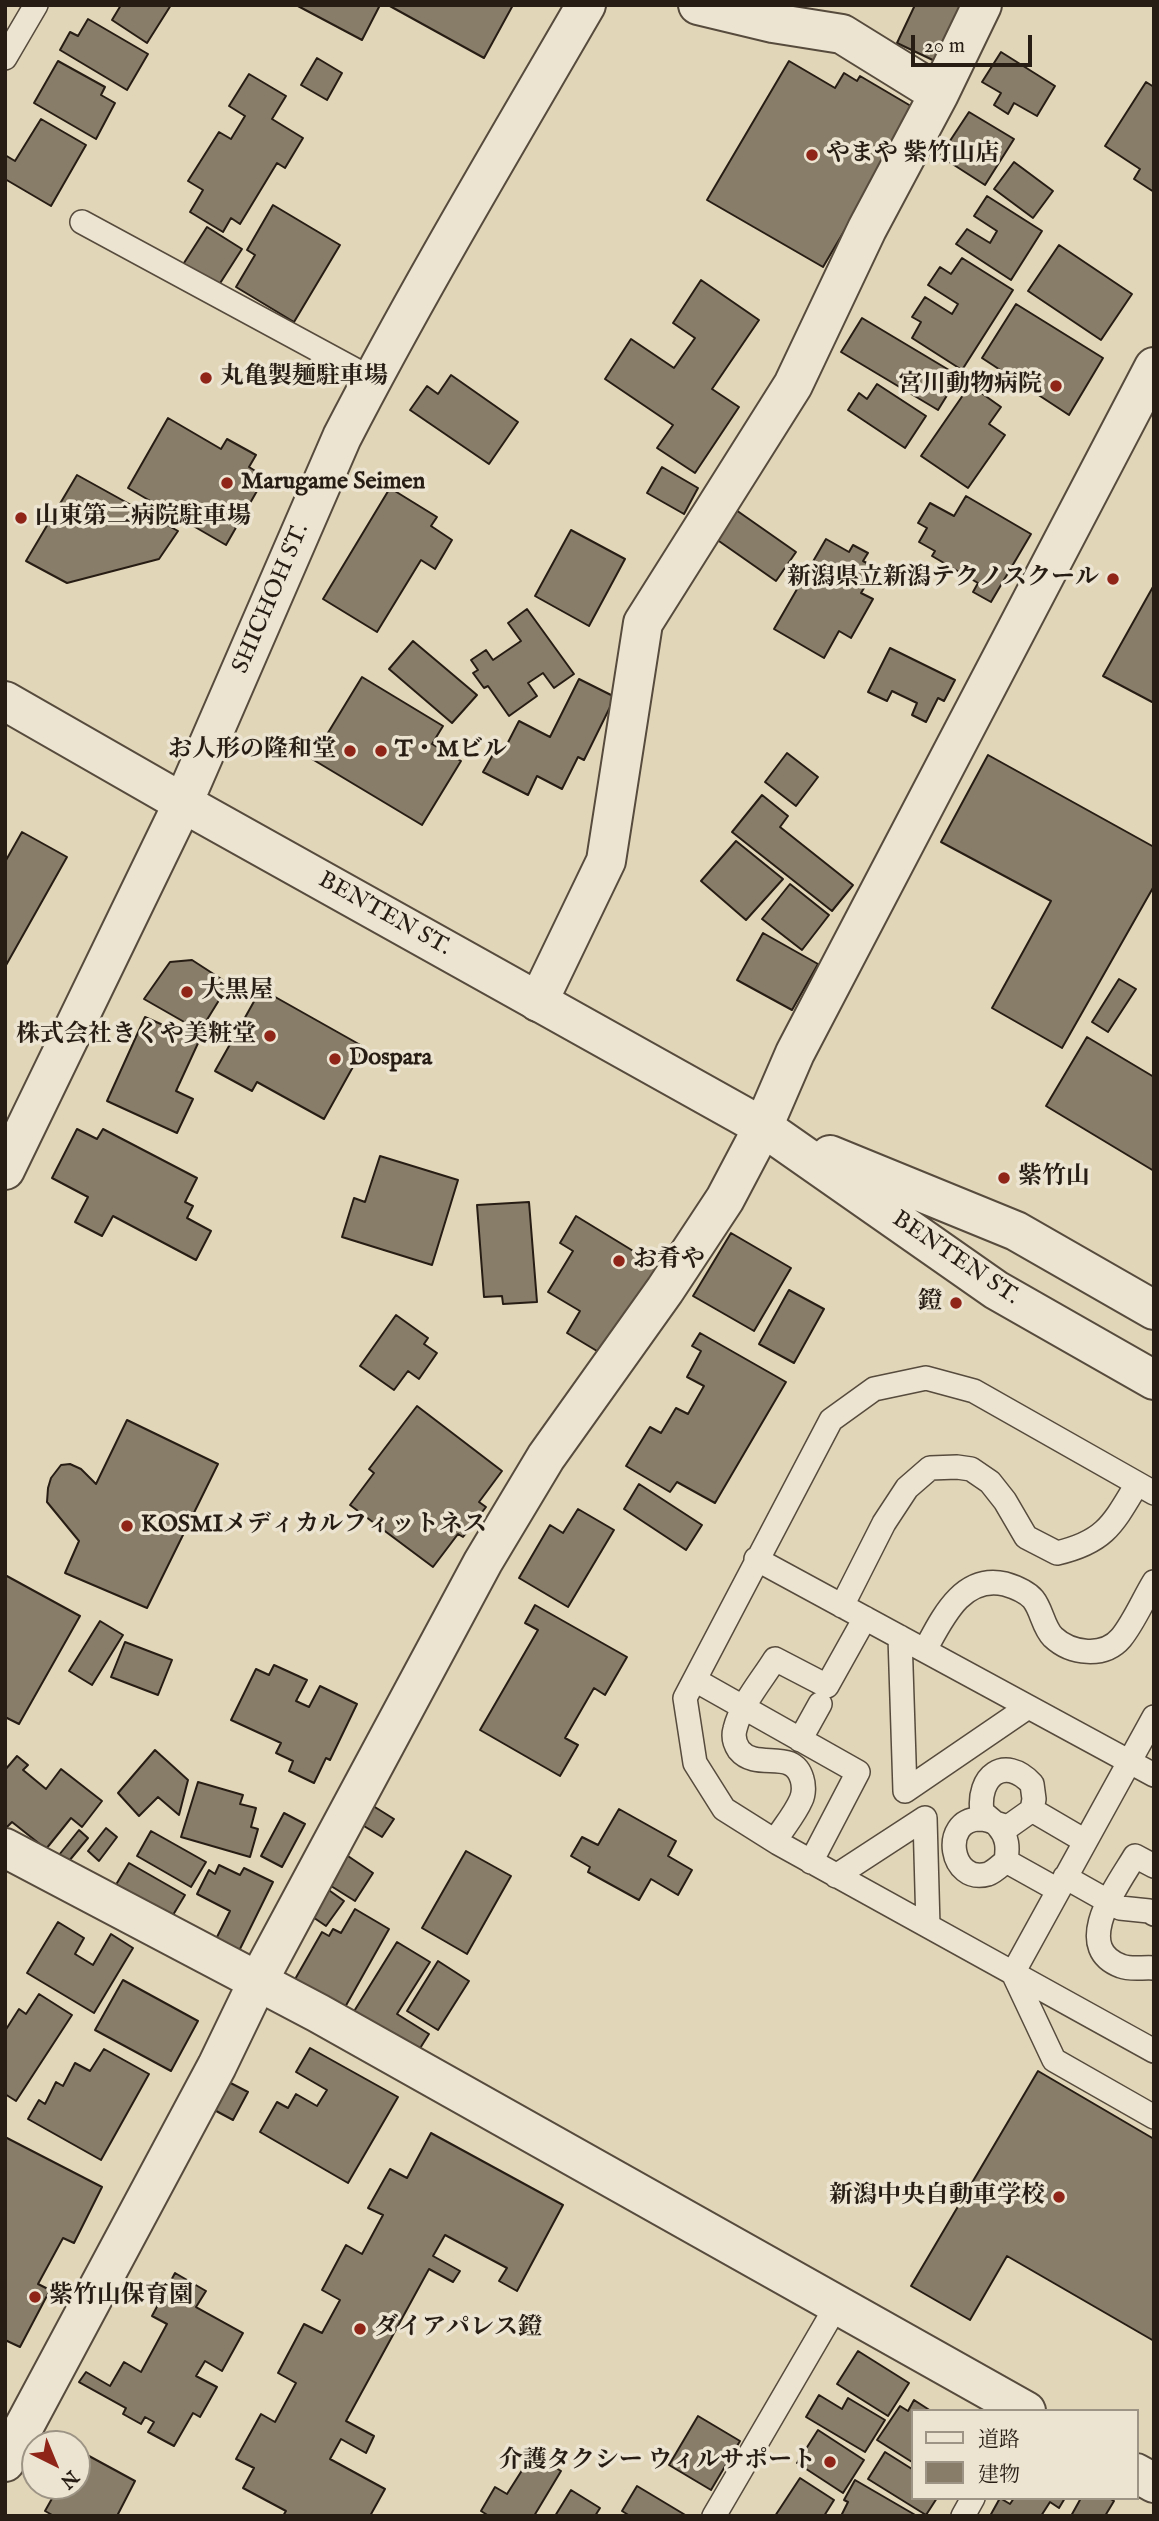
<!DOCTYPE html>
<html>
<head>
<meta charset="utf-8">
<style>
  body { margin:0 }
  #map { position:relative; width:1159px; height:2521px; overflow:hidden; background:#e2d6b8; font-family:"IM FELL English","Noto Serif JP",serif }
  canvas { display:block }
  .frame { position:absolute; inset:0; border:7px solid #271d14; pointer-events:none }
  .legend { position:absolute; left:911px; top:2409px; width:228px; height:91px; box-sizing:border-box; background:#ece4d1; border:2px solid #9d9485; margin:0; padding:9px 12px; list-style:none; font-size:21px; color:#271d14 }
  .legend li { display:flex; align-items:center; gap:14px; height:35px }
  .legend b { width:35px; border:2px solid #9d9485 }
  .north { position:absolute; left:21px; top:2430px; width:70px; height:70px; box-sizing:border-box; background:#ece4d1; border:2px solid #9d9485; border-radius:50%; rotate:137deg; font-size:19px; font-weight:700; line-height:28px; text-align:center; color:#271d14 }
  .north::after { content:''; display:block; margin:auto; width:24px; height:32px; background:#8f2418; clip-path:polygon(50% 0,100% 100%,50% 72%,0 100%) }
  .scale { position:absolute; left:911px; top:35px; width:121px; height:32px; box-sizing:border-box; border:4px solid #271d14; border-top:0; padding-left:9px; font-size:21px; line-height:24px; white-space:nowrap; color:#271d14; -webkit-text-stroke:5px #ece4d1; paint-order:stroke }
</style>
</head>
<body>
<div id="map">
<canvas width="1159" height="2521"></canvas>
<div class="frame"></div>
<ul class="legend">
<li><b style="height:9px;background:#ece4d1"></b>道路</li>
<li><b style="height:19px;background:#887d69"></b>建物</li>
</ul>
<div class="north">N</div>
<div class="scale">20 m</div>
</div>
<script>
const ctx = document.querySelector('canvas').getContext('2d');
ctx.lineJoin = 'round';
function fillPath(path, color) { ctx.fillStyle = color; ctx.fill(path, 'evenodd'); }
function strokePath(path, color, width, dash) { ctx.strokeStyle = color; ctx.lineWidth = width; ctx.lineCap = dash ? 'butt' : 'round'; ctx.setLineDash(dash || []); ctx.stroke(path); }
function write(font, color, halo, rows, align = 'center') {
  ctx.font = font + ' "IM FELL English","Noto Serif JP",serif'; ctx.lineWidth = 7; ctx.setLineDash([]); ctx.textBaseline = 'middle'; ctx.strokeStyle = halo; ctx.fillStyle = color; for (const [text, x, y, turn = 0] of rows) {
    ctx.save(); ctx.translate(x, y); ctx.rotate((+turn || 0) * Math.PI / 180); ctx.textAlign = isNaN(turn) ? turn : align; if (halo) ctx.strokeText(text, 0, 0); ctx.fillText(text, 0, 0); ctx.restore();
  }
}
const building = new Path2D(`
  M121 5H171L147 43 112 20Z
  M296 5H380L362 40Z
  M388 5H513L484 58Z
  M915 5H968L939 63 897 43Z
  M88 19 148 54 127 90 60 50 70 32 78 36Z
  M1001 52 1055 86 1037 116 1014 103 1008 114 994 105 1001 93 982 82Z
  M317 58 342 73 327 100 301 85Z
  M58 61 105 87 101 95 115 103 96 139 34 103Z
  M789 61 835 88 844 73 857 81 860 76 916 109 823 267 707 200Z
  M249 74 286 96 272 119 303 138 285 168 277 163 240 224 231 218 223 232 190 212 203 190 188 181 219 132 231 139 245 116 229 106Z
  M1146 82 1154 87V192L1134 179 1140 169 1105 146Z
  M969 112 1014 139 985 185 940 156Z
  M41 119 86 145 51 206 5 179V155L15 161Z
  M1014 162 1053 191 1033 218 994 189Z
  M987 196 1042 231 1011 280 956 244 967 229 990 243 997 231 974 216Z
  M273 205 340 245 294 322 236 287 255 255 247 250Z
  M207 227 242 249 217 288 182 266Z
  M1059 245 1132 294 1101 340 1028 291Z
  M962 258 1013 290 962 370 912 338 921 322 912 317 925 297 952 314 958 304 928 285 940 267 951 274Z
  M701 280 759 320 712 389 739 407 695 473 657 448 673 425 605 379 631 339 674 368 695 338 673 323Z
  M1016 304 1103 358 1069 415 982 358Z
  M862 318 959 376 938 410 841 352Z
  M451 375 518 422 489 464 410 410 427 386 438 394Z
  M877 384 926 416 905 448 848 410 859 393 867 399Z
  M970 385 1001 407 989 424 1005 435 968 488 921 456Z
  M168 418 221 449 227 439 256 455 249 467 265 477 226 545 128 488Z
  M662 467 698 488 684 514 647 493Z
  M77 475 178 531 159 559 67 583 26 561Z
  M390 488 437 517 431 526 452 540 435 569 421 560 377 632 323 599Z
  M966 496 1031 534 991 602 973 592 978 583 932 556 935 551 919 542 927 528 918 523 930 503 954 516Z
  M736 510 796 552 776 581 716 539Z
  M571 530 625 559 589 626 535 596Z
  M826 539 849 552 853 545 868 553 863 561 876 568 861 593 873 599 851 638 839 631 824 658 774 629Z
  M1154 585V703L1103 676Z
  M527 609 574 674 554 688 543 673 528 683 537 696 509 716 488 686 484 688 473 673 478 670 471 660 486 650 493 660 521 641 508 623Z
  M413 641 477 695 452 723 389 669Z
  M890 648 955 680 944 701 938 698 926 722 912 715 917 703 892 691 887 701 868 692Z
  M362 677 443 726 432 744 461 761 422 825 312 759Z
  M579 679 615 697 584 760 578 757 562 789 537 776 528 795 483 772 495 751 502 754 519 721 550 737Z
  M787 753 818 777 796 806 765 782Z
  M988 755 1154 847V886L1062 1048 992 1008 1051 901 941 842Z
  M762 795 788 816 780 827 853 885 832 911 732 832Z
  M22 832 67 857 5 967V862Z
  M736 841 783 879 746 920 701 881Z
  M790 884 829 915 802 950 762 919Z
  M763 933 818 964 792 1010 737 980Z
  M192 960 229 984 200 1031 144 999 170 962Z
  M1119 979 1136 989 1108 1032 1092 1022Z
  M261 989 364 1047 324 1119 257 1082 252 1091 215 1071Z
  M145 1017 199 1041 176 1091 193 1099 177 1133 107 1101Z
  M1087 1037 1154 1077V1171L1046 1106Z
  M77 1129 97 1139 103 1129 197 1178 185 1202 193 1206 187 1218 211 1231 196 1260 113 1216 102 1236 75 1222 88 1197 52 1178Z
  M380 1156 458 1180 432 1265 342 1237 354 1198 365 1202Z
  M529 1202 537 1302 503 1304 502 1296 484 1297 477 1205Z
  M576 1216 666 1271 602 1354 567 1333 580 1311 548 1292 573 1251 560 1243Z
  M731 1233 791 1268 754 1331 693 1296Z
  M789 1290 824 1309 794 1363 759 1344Z
  M396 1315 428 1338 424 1344 437 1353 419 1379 408 1371 394 1390 360 1366Z
  M700 1333 786 1382 715 1503 677 1482 670 1492 626 1466 650 1427 661 1433 676 1408 688 1414 704 1386 687 1377 701 1351 692 1346Z
  M417 1406 502 1471 479 1502 486 1507 463 1537 458 1534 433 1567 350 1505 374 1473 369 1469Z
  M127 1420 218 1464 147 1608 65 1573 79 1541 47 1502 48 1488 51 1478 61 1465 70 1464 81 1469 96 1484Z
  M639 1484 702 1525 686 1550 624 1509Z
  M578 1509 614 1530 568 1607 519 1578 550 1525 563 1533Z
  M5 1575 80 1616 19 1724 5 1717Z
  M535 1605 627 1657 605 1695 594 1688 565 1738 578 1745 560 1776 480 1730 538 1630 525 1623Z
  M100 1621 123 1635 92 1685 69 1671Z
  M125 1642 172 1660 158 1695 111 1677Z
  M274 1665 307 1680 296 1701 309 1707 320 1686 357 1704 330 1760 326 1758 314 1783 289 1771 293 1761 276 1753 281 1743 231 1720 256 1669 269 1675Z
  M155 1750 188 1780 179 1815 158 1797 139 1816 118 1793Z
  M17 1756 28 1765 23 1770 46 1789 61 1769 102 1801 82 1827 71 1818 46 1849 12 1822 5 1829V1770Z
  M198 1782 243 1795 240 1804 256 1808 251 1827 258 1829 250 1857 181 1837Z
  M370 1804 394 1819 382 1837 359 1823Z
  M619 1809 676 1841 668 1856 692 1870 678 1895 651 1879 639 1900 588 1872 590 1867 571 1856 582 1837 598 1845Z
  M284 1813 305 1824 282 1867 261 1856Z
  M106 1828 117 1837 99 1861 88 1851Z
  M79 1830 88 1838 64 1867 55 1860Z
  M151 1831 206 1862 191 1887 137 1856Z
  M466 1851 511 1876 467 1954 422 1928Z
  M342 1852 373 1873 355 1901 323 1881Z
  M129 1863 185 1895 170 1920 114 1888Z
  M219 1865 240 1875 244 1868 273 1882 239 1951 216 1939 230 1911 197 1894 209 1870 215 1874Z
  M319 1883 344 1901 326 1926 301 1909Z
  M355 1909 389 1929 344 2009 294 1981 322 1932 329 1936 333 1929 341 1933Z
  M58 1922 84 1938 75 1954 93 1965 111 1934 133 1948 94 2013 27 1973Z
  M397 1942 430 1962 397 2014 429 2034 412 2061 348 2021Z
  M438 1961 469 1981 438 2030 407 2011Z
  M123 1980 198 2021 171 2071 95 2030Z
  M39 1994 72 2015 16 2101 5 2094V2031L19 2009 26 2014Z
  M310 2048 398 2097 348 2183 260 2132 277 2102 288 2108 296 2094 317 2106 327 2090 296 2072Z
  M104 2049 149 2074 101 2160 28 2119 39 2100 45 2104 56 2082 63 2086 75 2063 90 2071Z
  M1038 2071 1154 2139V2341L1007 2256 970 2320 911 2286Z
  M219 2077 248 2092 233 2120 205 2105Z
  M431 2133 563 2205 517 2291 499 2281 507 2268 445 2235 433 2256 460 2271 453 2282 429 2269 346 2421 374 2436 366 2453 341 2439 330 2459 385 2489 370 2516H283L286 2511 243 2488 254 2468 236 2459 261 2414 275 2422 296 2383 278 2373 304 2324 322 2333 340 2300 322 2290 346 2245 362 2254 383 2215 368 2208 390 2169 407 2178Z
  M5 2137 102 2187 74 2243 63 2238 38 2284 50 2290 20 2347 5 2340Z
  M175 2273 206 2291 196 2307 243 2333 222 2371 205 2361 196 2376 217 2387 200 2417 193 2413 174 2446 148 2432 154 2422 145 2417 141 2424 123 2414 126 2408 79 2382 86 2372 110 2386 124 2362 141 2372 167 2324 152 2316Z
  M858 2351 909 2383 888 2416 837 2384Z
  M819 2395 842 2409 848 2398 885 2420 865 2452 806 2417Z
  M914 2400 931 2411H912V2462L877 2440 900 2406 908 2411Z
  M698 2416 740 2441 711 2490 669 2465Z
  M818 2430 864 2460 843 2493 797 2463Z
  M78 2450 135 2481 117 2516H54L45 2511 59 2486H77Z
  M885 2452 912 2469V2498H937L926 2515 868 2479Z
  M533 2453 561 2471 534 2516H489L481 2511 495 2487 507 2494Z
  M800 2478 834 2500 824 2516H775Z
  M855 2480 917 2516H841L848 2502 844 2500Z
  M637 2486 687 2516H630L622 2511Z
  M571 2490 600 2508 595 2516H555Z
  M1000 2498 1010 2504 1014 2498H1065L1059 2508 1050 2502 1041 2516H990Z
  M1081 2498H1109L1114 2501 1105 2516H1071Z`);
const service = new Path2D(`
  M5 58 36 5
  M82 222 372 379
  M1154 1493 974 1391 926 1378 874 1389 831 1420 685 1698 695 1763 724 1809 778 1843 1154 2051
  M756 1559 1154 1775
  M842 1606 884 1523 907 1488 930 1468 957 1467 971 1469 990 1482 1005 1501 1026 1537 1057 1553C1105 1542 1113 1524 1137 1484
  M900 1637 905 1791 1028 1707
  M925 1650C942 1619 962 1574 1005 1584 1015 1587 1026 1591 1033 1599 1042 1610 1043 1627 1053 1637 1071 1654 1104 1658 1121 1638 1134 1622 1143 1600 1154 1582
  M695 1680 858 1772 811 1862
  M1154 1717 1013 1973 1054 2060 1154 2117
  M800 1740 820 1704
  M1032 1810 1008 1827 995 1823 982 1812C977 1777 1004 1754 1032 1784L1034 1799 1032 1810 1085 1841
  M775 1841C783 1828 795 1814 801 1800 804 1794 804 1785 802 1779 793 1747 757 1772 739 1750 735 1744 733 1736 735 1729 741 1704 762 1680 775 1659L827 1686 865 1618
  M1006 1861C1001 1865 994 1872 988 1874 950 1885 940 1820 979 1819 985 1819 994 1821 998 1826 1008 1837 1008 1848 1006 1861L1058 1890
  M1154 1866 1135 1856C1119 1883 1070 1947 1121 1966 1131 1970 1143 1967 1154 1968
  M836 1876 925 1818 928 1926
  M1065 1877 1120 1908 1149 1911 1154 1914
  M714 2516 837 2305
  M963 2516 973 2498`);
const minor = new Path2D(`
  M698 5 773 23 842 34 939 94
  M538 1002 606 861 643 623 793 385 867 229 939 94 982 5
  M5 1848 318 2013 1026 2411
  M5 2462 217 2066 258 1981 483 1562 546 1457 665 1290 725 1199 763 1127 795 1053 1154 367
  M1136 2473 1154 2483`);
const tertiary = new Path2D(`
  M5 701 183 803 763 1127 996 1290 1154 1380
  M830 1155 1016 1231 1154 1310
  M5 1170 183 803 342 437C418 290 503 148 586 5`);
const markers = [
  [812,155,7,"#8f2418"],
  [206,378,7,"#8f2418"],
  [1056,386,7,"#8f2418"],
  [227,483,7,"#8f2418"],
  [21,518,7,"#8f2418"],
  [1113,579,7,"#8f2418"],
  [350,751,7,"#8f2418"],
  [381,751,7,"#8f2418"],
  [187,992,7,"#8f2418"],
  [270,1036,7,"#8f2418"],
  [335,1059,7,"#8f2418"],
  [1004,1178,7,"#8f2418"],
  [619,1261,7,"#8f2418"],
  [956,1303,7,"#8f2418"],
  [127,1526,7,"#8f2418"],
  [1059,2197,7,"#8f2418"],
  [35,2297,7,"#8f2418"],
  [360,2329,7,"#8f2418"],
  [830,2462,7,"#8f2418"]
];
const poiNames = [
  ["やまや 紫竹山店",826,155],
  ["丸亀製麺駐車場",220,378],
  ["宮川動物病院",1042,386,"right"],
  ["Marugame Seimen",241,483],
  ["山東第二病院駐車場",35,518],
  ["新潟県立新潟テクノスクール",1099,579,"right"],
  ["お人形の隆和堂",336,751,"right"],
  ["T・Mビル",395,751],
  ["大黒屋",201,992],
  ["株式会社きくや美粧堂",256,1036,"right"],
  ["Dospara",349,1059],
  ["紫竹山",1018,1178],
  ["お肴や",633,1261],
  ["鐙",942,1303,"right"],
  ["KOSMIメディカルフィットネス",141,1526],
  ["新潟中央自動車学校",1045,2197,"right"],
  ["紫竹山保育園",49,2297],
  ["ダイアパレス鐙",374,2329],
  ["介護タクシー ウィルサポート",816,2462,"right"]
];
const streetNames = [
  ["SHICHOH ST.",272,599,-67],
  ["BENTEN ST.",384,915,29],
  ["BENTEN ST.",955,1259,34]
];
fillPath(building, '#887d69');
strokePath(building, '#271d14', 2);
strokePath(service, '#564b3d', 26);
strokePath(minor, '#564b3d', 42);
strokePath(tertiary, '#564b3d', 42);
strokePath(service, '#ece4d1', 23);
strokePath(minor, '#ece4d1', 38);
strokePath(tertiary, '#ece4d1', 38);
for (const [x, y, r, color] of markers) { const dot = new Path2D(); dot.arc(x, y, r, 0, 2 * Math.PI); ctx.fillStyle = color; ctx.fill(dot); strokePath(dot, '#ece4d1', 2.5); }
write('bold 24px', '#271d14', '#ece4d1', poiNames, 'left');
write('24px', '#271d14', '#ece4d1', streetNames);
</script>
</body>
</html>
